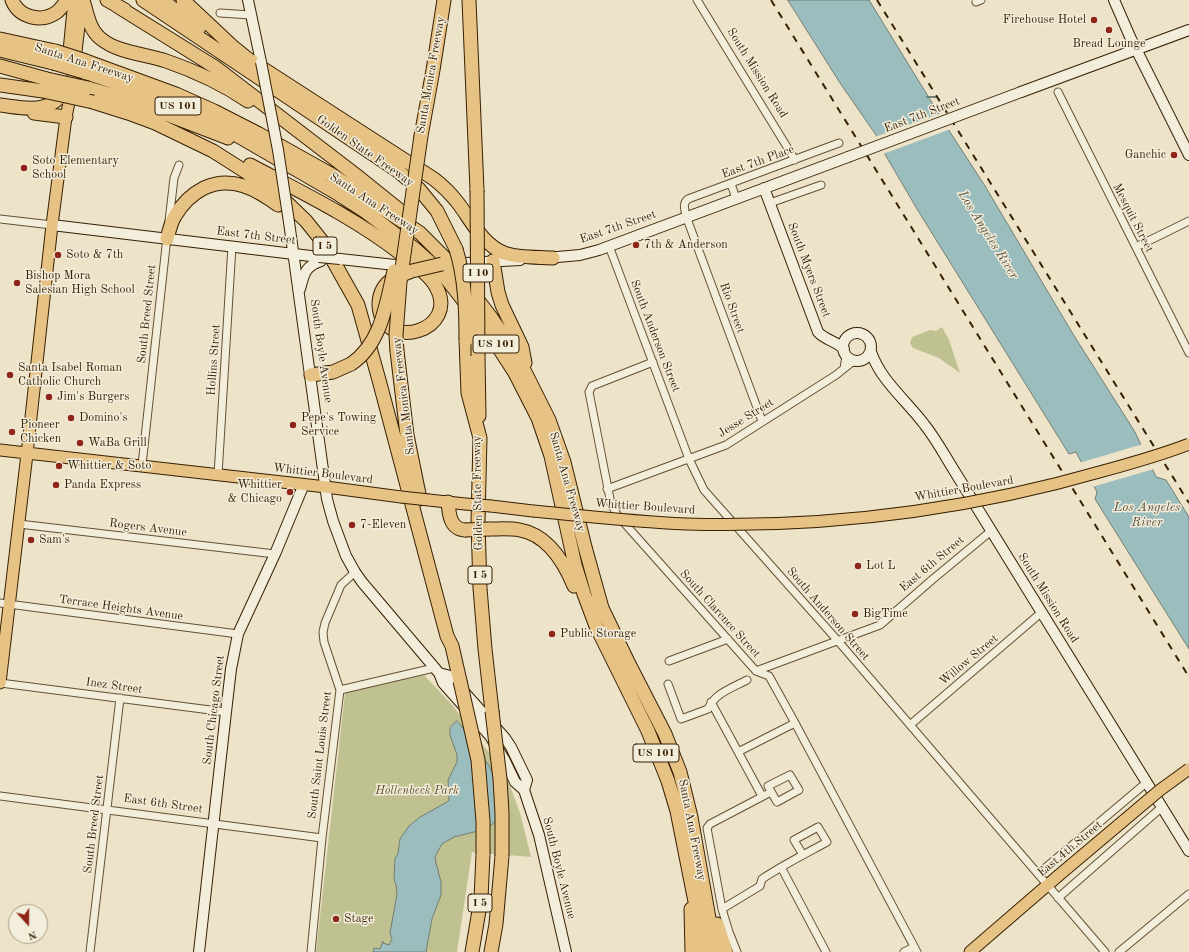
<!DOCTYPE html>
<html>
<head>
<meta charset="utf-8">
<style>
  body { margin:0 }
  #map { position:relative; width:1189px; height:952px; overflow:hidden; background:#ede3c8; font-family:"Old Standard TT",serif }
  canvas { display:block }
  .north { position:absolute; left:8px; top:904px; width:40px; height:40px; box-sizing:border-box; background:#f3eddb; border:1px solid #a89b84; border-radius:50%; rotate:159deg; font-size:11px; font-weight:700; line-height:16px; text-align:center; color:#371f02 }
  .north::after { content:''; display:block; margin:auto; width:14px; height:18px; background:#8f2418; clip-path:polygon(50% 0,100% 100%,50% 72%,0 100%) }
</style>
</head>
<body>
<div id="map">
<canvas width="1189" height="952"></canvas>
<div class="north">N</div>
</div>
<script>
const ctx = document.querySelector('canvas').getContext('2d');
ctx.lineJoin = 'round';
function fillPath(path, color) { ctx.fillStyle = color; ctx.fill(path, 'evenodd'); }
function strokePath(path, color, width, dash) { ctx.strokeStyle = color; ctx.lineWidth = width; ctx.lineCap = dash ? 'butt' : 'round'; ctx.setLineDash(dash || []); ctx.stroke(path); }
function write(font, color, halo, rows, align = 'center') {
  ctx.font = font + ' "Old Standard TT",serif'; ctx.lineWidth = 3; ctx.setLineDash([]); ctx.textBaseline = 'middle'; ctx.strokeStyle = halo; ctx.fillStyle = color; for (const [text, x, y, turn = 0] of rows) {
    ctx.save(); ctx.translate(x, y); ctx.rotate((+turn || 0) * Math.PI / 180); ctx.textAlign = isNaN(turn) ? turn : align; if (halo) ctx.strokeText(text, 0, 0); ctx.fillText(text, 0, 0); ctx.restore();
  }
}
const green = new Path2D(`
  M942 327 949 340 960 373 939 358 913 348 910 343 912 337 930 330 936 331Z
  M424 675 453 706 500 767 510 786 520 813 531 857 472 852 457 952H316L345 693Z`);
const water = new Path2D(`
  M788 0H869L950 132 985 186 1073 334 1135 432 1156 477 1166 480 1189 517V649L1095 499 1097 492 1076 452 1069 454 1064 446 917 209 886 156 876 135 840 83Z
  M457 721 469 735 489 766 499 787 500 812 495 822 486 829 454 837 442 844 438 851 435 857 436 863 441 882V895L432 919 426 952H373L374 948 380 949 383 941V943L389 945 392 939 390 933 397 894 396 885 394 879 395 859 398 853 400 839 409 826 420 817 447 802 449 800 448 780 457 762V755L450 735V728Z`);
const pier = new Path2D(`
  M941 113 951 129 883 154 875 137Z
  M1143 444 1154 469 1092 487 1079 463Z`);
const stream = new Path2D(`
  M927 97H936`);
const street = new Path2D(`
  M697 0 795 160
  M976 2 981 0
  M220 13 251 15
  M1058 92 1189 353
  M731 184 736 198
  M770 203 821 185
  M0 219 52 225
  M169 221 174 178 179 165
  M609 246 689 459 704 490 838 641 1105 952
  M1136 247 1189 221
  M653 362 592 386 589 392 611 504 618 516 756 671 769 676 795 723 917 952
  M844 368 846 356
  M762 421 686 216C685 209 682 204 688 199L839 143
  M142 465 167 237
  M218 475 232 246
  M607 489 726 445 836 375 851 363 855 361
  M19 524 275 554
  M0 603 238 634
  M669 661 728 639
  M756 671 880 625 933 579 991 531
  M0 683 226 712
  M668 684 681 719 708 709C715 693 732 688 747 680
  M340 690 434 668
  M711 702 762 796
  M910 725 1042 612
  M738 752 795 723
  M790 775 799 790 777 802 768 786Z
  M0 796 322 838
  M781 867 826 952
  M1038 874 1146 783
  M1058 898 1162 807
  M722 909 760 886 762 879C783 865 805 854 827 842L818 827 794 840 803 855
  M90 952 120 698
  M311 952 322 838 340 690 324 642 323 632 325 623 341 585 355 572
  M737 952 729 932 722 909 707 828 710 824 771 792
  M904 952 914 947
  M1119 952 1189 894`);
const secondary = new Path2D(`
  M248 0 261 62
  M1114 0 1131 39 1189 155
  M1021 92 1189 30
  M764 188 818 332C825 340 836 341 844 349
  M289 222 327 499 333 521 346 556 355 572 362 582 439 673 443 683 490 736 504 759 515 782 524 790 539 835 566 952
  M52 225 319 257
  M546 258 580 255 599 250 848 157
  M340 259 404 266
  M466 263 520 260
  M300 289C304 274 305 266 321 261
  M843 347a14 14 0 1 1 28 0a14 14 0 1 1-28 0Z
  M871 352C881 381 906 400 924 424 936 439 945 456 955 472L1189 851
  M439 673 450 676 505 738 511 747 527 780 524 790
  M199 952 226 712 231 669 238 634 275 554 304 484`);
const primary = new Path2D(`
  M69 51 74 0
  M0 450 326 487 401 497
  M429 500 465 504
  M491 506 533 511
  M0 683 27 454 52 225 66 117 71 93 82 1
  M970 952 1058 876`);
const highway = new Path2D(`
  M12 0C19 18 42 23 57 12 61 9 64 4 67 0
  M83 0C87 13 89 29 100 38 117 53 146 54 166 61 195 71 223 84 248 101
  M107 0 125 10
  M143 0 398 171 419 189 437 211 456 249
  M162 0 199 28
  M183 0 232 46 248 59 434 179C443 186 451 194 458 203 471 220 482 244 504 253 518 258 537 257 553 258
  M469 0 477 190
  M117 6 215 67 357 176 402 212
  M0 39 55 51
  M0 50 53 63
  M86 61 176 94 214 111 259 134 334 176 420 233 448 261 490 316 516 354 549 420 564 462 585 547 602 608 629 664 665 734 680 772 691 817 715 952
  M0 66 47 79
  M84 72 144 92 214 122 335 192 366 212 415 249 442 273 491 336 515 373 538 418 551 456 575 565 584 594 596 626 648 731 668 781 677 811 705 952
  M0 85 43 91
  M88 88 132 101 228 138
  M93 102 128 113 155 123 213 151 246 172 281 197 306 221 322 241 358 305 379 380 447 636 452 646 460 681
  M0 105C25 108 48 115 65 91
  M34 113 66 117
  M421 136 433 70 444 0
  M250 165C301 192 353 217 400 253 411 262 427 272 435 285 463 331 381 354 379 305 379 292 384 284 394 278
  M167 239C169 231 171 222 175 216 182 204 192 194 204 188 231 175 256 189 278 205
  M493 261 498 292 502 305 522 347 525 363
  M466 340 468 393 480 438 478 522 480 588 485 649 492 711
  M397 351 407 435 420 499
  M478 356 479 416
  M311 375 333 372 351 364
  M448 502C449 514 450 529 465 530
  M489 529C499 529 510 528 520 530 548 535 564 562 574 586
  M691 909 692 952
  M717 924 726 952
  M472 952 481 899 483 854
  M491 952 496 924 502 856`);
const rail = new Path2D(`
  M771 0 1189 677
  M877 0 1189 503`);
const secondaryBridge = new Path2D(`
  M261 62 278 150 289 222
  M848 157 1021 92
  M319 257 340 259`);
const primaryBridge = new Path2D(`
  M401 497 429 500
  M465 504 491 506
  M533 511C584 516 635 522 686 524 827 528 968 510 1103 471 1132 463 1161 455 1189 444
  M1058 876 1160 790 1189 769`);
const highwayBridge = new Path2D(`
  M55 51 86 61
  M53 63 84 72
  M47 79 88 88
  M43 91 93 102
  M477 190 478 356
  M456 249C465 278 466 309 466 340
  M394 278 412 271 442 264
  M397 351 396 335 400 282 421 136
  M351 364C381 344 386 305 394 271
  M465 530 489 529
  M460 681 478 760 483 821V854
  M492 711 500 779 502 813V856`);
const markers = [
  [1094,20,4,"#8f2418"],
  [1109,30,4,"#8f2418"],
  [1174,155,4,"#8f2418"],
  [24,168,4,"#8f2418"],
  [636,245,4,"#8f2418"],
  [58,255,4,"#8f2418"],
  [17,283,4,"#8f2418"],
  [10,375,4,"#8f2418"],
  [49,397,4,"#8f2418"],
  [71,418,4,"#8f2418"],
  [293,425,4,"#8f2418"],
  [12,432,4,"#8f2418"],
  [80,443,4,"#8f2418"],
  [59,466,4,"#8f2418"],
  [56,485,4,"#8f2418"],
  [290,492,4,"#8f2418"],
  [352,525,4,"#8f2418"],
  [31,540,4,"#8f2418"],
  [858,566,4,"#8f2418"],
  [855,614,4,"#8f2418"],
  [552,634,4,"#8f2418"],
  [336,919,4,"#8f2418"]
];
const shields = [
  [178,106,46],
  [325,246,24],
  [478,273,30],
  [496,344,46],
  [480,575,24],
  [656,753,46],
  [480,903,24]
];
const shieldNames = [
  ["US 101",178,106],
  ["I 5",325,246],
  ["I 10",478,273],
  ["US 101",496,344],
  ["I 5",480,575],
  ["US 101",656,753],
  ["I 5",480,903]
];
const poiNames = [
  ["Firehouse Hotel",1086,20,"right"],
  ["Bread Lounge",1109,44,"center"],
  ["Ganchic",1166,155,"right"],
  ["Soto Elementary",32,161],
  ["School",32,175],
  ["7th & Anderson",644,245],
  ["Soto & 7th",66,255],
  ["Bishop Mora",25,276],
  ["Salesian High School",25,290],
  ["Santa Isabel Roman",18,368],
  ["Catholic Church",18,382],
  ["Jim's Burgers",57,397],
  ["Domino's",79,418],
  ["Pepe's Towing",301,418],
  ["Service",301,432],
  ["Pioneer",20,425],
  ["Chicken",20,439],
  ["WaBa Grill",88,443],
  ["Whittier & Soto",67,466],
  ["Panda Express",64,485],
  ["Whittier",282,485,"right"],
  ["& Chicago",282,499,"right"],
  ["7-Eleven",360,525],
  ["Sam's",39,540],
  ["Lot L",866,566],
  ["BigTime",863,614],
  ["Public Storage",560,634],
  ["Stage",344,919]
];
const streetNames = [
  ["Santa Ana Freeway",84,63,18],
  ["South Mission Road",757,73,58],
  ["Santa Monica Freeway",431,75,-80],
  ["East 7th Street",922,115,-21],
  ["Golden State Freeway",365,151,35],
  ["East 7th Place",758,162,-20],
  ["Santa Ana Freeway",374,204,33],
  ["Mesquit Street",1133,218,63],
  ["East 7th Street",618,227,-19],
  ["East 7th Street",256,236,7],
  ["South Myers Street",809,270,69],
  ["Rio Street",732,308,70],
  ["South Breed Street",147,314,-84],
  ["South Anderson Street",655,336,69],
  ["South Boyle Avenue",321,351,82],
  ["Hollins Street",214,360,-86],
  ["Santa Monica Freeway",404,396,-97],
  ["Jesse Street",746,418,-32],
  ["Whittier Boulevard",323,474,7],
  ["Santa Ana Freeway",567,482,74],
  ["Whittier Boulevard",964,489,-10],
  ["Golden State Freeway",478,493,-91],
  ["Whittier Boulevard",645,507,4],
  ["Rogers Avenue",148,528,7],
  ["East 6th Street",932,564,-40],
  ["South Mission Road",1048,598,58],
  ["Terrace Heights Avenue",121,608,8],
  ["South Clarence Street",720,614,48],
  ["South Anderson Street",828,614,49],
  ["Willow Street",969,660,-40],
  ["Inez Street",114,686,8],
  ["South Chicago Street",214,710,-83],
  ["South Saint Louis Street",320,755,-83],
  ["East 6th Street",163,804,8],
  ["South Breed Street",94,824,-83],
  ["Santa Ana Freeway",692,830,79],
  ["East 4th Street",1070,849,-40],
  ["South Boyle Avenue",559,868,76]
];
const parkNames = [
  ["Hollenbeck Park",417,791]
];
const waterNames = [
  ["Los Angeles River",988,235,58],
  ["Los Angeles",1147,508],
  ["River",1147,523]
];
fillPath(green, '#c0c191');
fillPath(water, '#9bbdbd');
strokePath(water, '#737e72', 1);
fillPath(pier, '#ede3c8');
strokePath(stream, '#737e72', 2);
strokePath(street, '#645034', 9);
strokePath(secondary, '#371f02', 12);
strokePath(primary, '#371f02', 13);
strokePath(highway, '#371f02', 15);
strokePath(street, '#f3eddb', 7);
strokePath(secondary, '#f3eddb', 10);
strokePath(primary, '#e6c284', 11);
strokePath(highway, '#e6c284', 13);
strokePath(rail, '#371f02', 2, [7, 7]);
strokePath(secondaryBridge, '#371f02', 12, []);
strokePath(primaryBridge, '#371f02', 13, []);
strokePath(highwayBridge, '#371f02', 15, []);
strokePath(secondaryBridge, '#f3eddb', 10);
strokePath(primaryBridge, '#e6c284', 11);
strokePath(highwayBridge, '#e6c284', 13);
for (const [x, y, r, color] of markers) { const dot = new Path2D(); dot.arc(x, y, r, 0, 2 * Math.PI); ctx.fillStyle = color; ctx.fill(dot); strokePath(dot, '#f3eddb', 1.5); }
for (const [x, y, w] of shields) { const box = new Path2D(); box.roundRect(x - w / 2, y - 9, w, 18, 3); ctx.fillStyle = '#f3eddb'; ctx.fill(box); strokePath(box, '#371f02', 1); }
write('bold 11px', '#371f02', null, shieldNames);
write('12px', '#371f02', '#f3eddb', poiNames, 'left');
write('12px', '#371f02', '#f3eddb', streetNames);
write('italic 12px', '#60502d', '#f3eddb', parkNames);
write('italic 13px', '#554e3a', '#f3eddb', waterNames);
</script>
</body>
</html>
